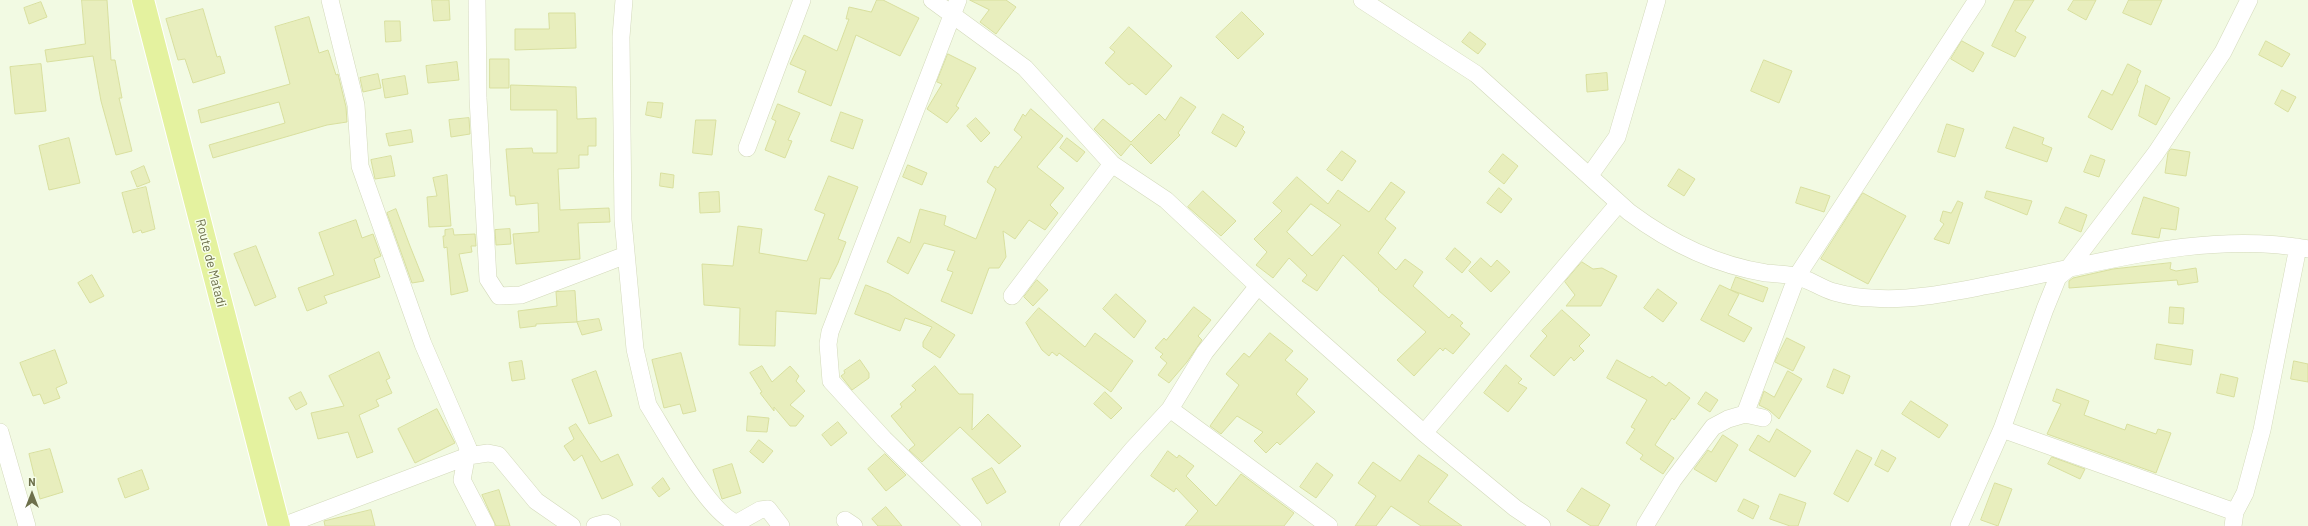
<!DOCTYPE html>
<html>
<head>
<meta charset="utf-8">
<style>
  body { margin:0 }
  #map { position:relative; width:2308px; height:526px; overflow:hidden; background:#f2fae3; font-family:Barlow,sans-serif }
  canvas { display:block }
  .north { position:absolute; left:12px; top:474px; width:40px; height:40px; -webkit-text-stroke:3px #f7fee9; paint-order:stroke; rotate:0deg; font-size:11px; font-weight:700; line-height:16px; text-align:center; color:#6d704b }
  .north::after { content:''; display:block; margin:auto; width:14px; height:18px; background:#6d704b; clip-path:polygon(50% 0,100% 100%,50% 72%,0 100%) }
</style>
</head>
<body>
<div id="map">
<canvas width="2308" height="526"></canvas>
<div class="north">N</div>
</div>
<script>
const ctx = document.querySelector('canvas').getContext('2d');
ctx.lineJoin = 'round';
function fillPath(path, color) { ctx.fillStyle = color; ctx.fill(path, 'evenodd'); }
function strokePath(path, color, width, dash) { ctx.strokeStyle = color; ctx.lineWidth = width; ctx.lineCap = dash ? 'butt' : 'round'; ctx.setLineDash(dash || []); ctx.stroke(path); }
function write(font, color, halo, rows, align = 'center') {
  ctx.font = font + ' Barlow,sans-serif'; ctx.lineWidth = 3; ctx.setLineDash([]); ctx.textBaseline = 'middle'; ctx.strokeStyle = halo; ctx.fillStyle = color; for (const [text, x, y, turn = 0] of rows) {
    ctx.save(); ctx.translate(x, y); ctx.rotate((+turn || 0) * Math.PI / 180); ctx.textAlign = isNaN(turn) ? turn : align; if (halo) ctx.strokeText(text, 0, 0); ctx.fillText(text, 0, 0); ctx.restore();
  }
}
const building = new Path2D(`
  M82 0H107L111 60H115L122 98H119L132 151 116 155 101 101 93 56 47 62 45 50 85 44Z
  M432 0H449L450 20 434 21Z
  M877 0H883L919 18 900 56 856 35 831 106 798 92 806 71 790 64 804 35 837 51 849 19H846L849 7 871 12Z
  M970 0H1006L1016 7 996 34 980 22 989 10Z
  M2015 0H2034L2015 31 2026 37 2015 57 1992 46Z
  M2074 0H2096L2086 20 2068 10Z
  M2129 0H2162L2151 25 2123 13Z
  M41 2 47 17 29 24 24 8Z
  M203 9 217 57 220 56 225 73 193 83 185 59 178 60 166 19Z
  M1242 12 1264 34 1238 59 1216 37Z
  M549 13H575L576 48 515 50V29H549Z
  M309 17 319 53 328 50 336 75 338 74 346 107 347 122 327 125 213 158 209 145 285 123 279 102 201 123 198 110 290 84 275 27Z
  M385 21H400L401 41 386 42Z
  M1129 27 1172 66 1146 95 1132 83 1129 85 1105 63 1115 52 1110 48Z
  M1470 32 1486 44 1478 54 1462 42Z
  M1962 41 1984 53 1973 72 1951 59Z
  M2266 41 2290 54 2282 67 2259 55Z
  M948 54 976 68 956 106 959 108 947 123 927 109 942 84 937 82Z
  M490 59H509V88H490Z
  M1764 60 1792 71 1779 103 1751 91Z
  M457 62 459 80 428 83 426 66Z
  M41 64 46 111 15 114 10 67Z
  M2128 64 2141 71 2137 80 2138 81 2112 130 2088 117 2102 90 2112 95Z
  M1607 73 1608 90 1587 92 1586 75Z
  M378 74 381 88 363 92 360 78Z
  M405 76 408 94 385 98 382 80Z
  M511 85 576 87 577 119 596 118V146H588V155H579V168L558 169 560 210 609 208 610 222 578 223 580 259 516 264 513 234 539 232 538 203 516 205 515 196H510L506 149 532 148 533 153H557V110H511Z
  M2146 85 2170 98 2156 125 2139 116Z
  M2282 90 2296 97 2288 112 2275 104Z
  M1181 97 1196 107 1178 133 1180 135 1151 164 1131 144 1121 156 1094 129 1103 119 1131 142 1159 114 1165 120Z
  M648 102 663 103 661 118 646 115Z
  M778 104 800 113 788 140 792 141 785 158 765 150 776 121 772 119Z
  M1031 109 1063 136 1037 167 1064 188 1050 205 1058 213 1045 230 1029 220 1015 239 1003 231 1006 257 999 268H989L972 314 941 301 953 272 947 270 955 251 924 243 908 274 887 262 898 237 910 243 920 209 946 216 944 225 976 239 996 189 987 182 995 166 998 168 1022 137 1014 130 1023 114 1025 116Z
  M841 112 863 120 853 149 831 141Z
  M1223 114 1244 127 1242 129 1245 132 1236 147 1212 133Z
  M469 118 470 134 451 137 449 120Z
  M976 118 990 133 981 142 967 126Z
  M696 120H716L712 155 693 153Z
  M1947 124 1964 129 1955 157 1938 152Z
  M2014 127 2044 138 2042 144 2052 148 2047 162 2006 148Z
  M411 130 413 142 389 146 386 134Z
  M69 138 80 183 49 190 39 146Z
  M1067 138 1085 152 1077 162 1060 148Z
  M2171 149 2190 152 2186 176 2165 173 2168 153Z
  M1342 151 1356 161 1342 181 1327 170Z
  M1503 154 1518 166 1504 184 1489 172Z
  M2091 155 2105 160 2099 177 2084 172Z
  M391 156 395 176 375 179 371 160Z
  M908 165 927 173 922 185 903 177Z
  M144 166 150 182 137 187 131 172Z
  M1679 169 1695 179 1684 196 1668 186Z
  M661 173 674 175 673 188 660 186Z
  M447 175 451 226 429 227 427 197 437 196 433 178Z
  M829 176 858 187 838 239 846 242 838 263 830 279 820 278 816 314 776 311 775 346 739 345 740 308 704 305 702 264 733 266 738 226 762 229 759 253 807 261 825 214 815 210Z
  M1297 177 1328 204 1338 190 1369 212 1391 182 1405 192 1385 219 1396 228 1378 253 1396 270 1405 259 1423 272 1413 286 1449 318 1452 314 1463 323 1460 326 1470 334 1453 354 1445 348 1443 351 1440 348 1414 376 1397 360 1426 332 1378 290 1379 289 1343 255 1317 291 1302 281 1307 275 1289 258 1273 278 1256 265 1267 252 1254 239 1282 211 1273 203ZM1311 204 1341 225 1312 256 1287 232Z
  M146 187 155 229 142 233 141 230 133 233 122 193Z
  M1801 187 1830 196 1824 212 1796 203Z
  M1499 188 1512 199 1501 213 1487 203Z
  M1203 191 1236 221 1221 236 1188 207Z
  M1987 191 2032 201 2027 215 1985 198Z
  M719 192 720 212 700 213 699 193Z
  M1863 193 1906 216 1868 284 1821 259Z
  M2144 197 2179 208 2176 230 2161 228 2159 238 2132 234Z
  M1958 201 1963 203 1949 244 1934 239 1944 224 1940 221 1943 211 1951 213Z
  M2066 207 2087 215 2081 232 2059 223Z
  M396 209 410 246 424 281 412 283 387 213Z
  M356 220 362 238 373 234 381 256 374 259 380 277 324 296 327 303 307 311 298 288 334 275 319 233Z
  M453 229 454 235 475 234 476 246H471L472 252 459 254 468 291 451 295 447 247 444 248 443 236H445V230Z
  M510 229 511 244 496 245 495 230Z
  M256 246 276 297 255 306 234 254Z
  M1455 248 1471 262 1462 273 1446 259Z
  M1481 258 1491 267 1497 260 1510 272 1491 292 1469 271Z
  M1582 262 1593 269 1602 268 1617 276 1601 306H1566L1575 295 1565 282Z
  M2171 263 2170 269 2176 271 2196 268 2198 282 2178 285 2177 280 2069 288V281L2073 278 2113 269Z
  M92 275 104 296 90 303 78 283Z
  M1736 277 1768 288 1763 302 1731 290Z
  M1037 280 1048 290 1033 306 1024 297Z
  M866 285 889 294 955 335 940 358 923 347V342L932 327 905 318 900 331 855 314Z
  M1720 285 1739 294 1728 315 1752 328 1744 342 1701 320Z
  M1658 289 1677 303 1663 322 1644 308Z
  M575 291 577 322 536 324V326L520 328 518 311 557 306 556 292Z
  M1116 294 1146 321 1134 338 1103 309Z
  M1194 307 1211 320 1198 336 1202 340 1187 362 1169 383 1158 375 1167 363 1160 357 1163 354 1155 348 1164 338 1166 340Z
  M2170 307 2184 308 2183 324 2169 323Z
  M1039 308 1085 347 1095 333 1133 361 1111 392 1059 353 1057 356 1052 352 1049 356 1042 350 1026 323Z
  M1562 310 1590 335 1579 346 1584 351 1574 361 1571 357 1554 376 1530 356 1547 336 1542 331Z
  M599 319 602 330 582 335 577 322Z
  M1270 333 1293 351 1285 360 1308 379 1296 394 1315 412 1280 445 1277 442 1266 453 1254 441 1263 432 1237 416 1221 434 1210 426 1239 385 1226 374 1244 353 1249 357Z
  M1787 338 1805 347 1793 371 1775 362Z
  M2157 344 2193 350 2191 365 2155 359Z
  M55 350 67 383 56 388 60 398 44 404 40 394 33 396 20 363Z
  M379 352 390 378 386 380 392 393 376 400 379 406 359 415 373 452 357 458 348 432 318 439 311 413 344 406 329 376Z
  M681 353 696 411 683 414 680 404 664 408 652 360Z
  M860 360 869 373V378L852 390 841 376 845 373 844 371Z
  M1617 360 1650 378 1652 376 1666 386 1669 382 1690 398 1674 420 1672 418 1655 445 1674 458 1663 474 1640 459 1643 455 1626 443 1635 429 1631 427 1647 400 1607 378Z
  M522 361 525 379 512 381 509 363Z
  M2294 361 2308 364V382L2291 379Z
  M1506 365 1522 379 1518 383 1527 388 1508 412 1484 393Z
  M762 366 772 382 790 366 799 376 796 381 805 391 790 405 804 416 796 426H790L774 407V411L760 393 762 392 750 373Z
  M935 366 959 394H973L972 430 988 414 1021 446 999 464 960 427 922 462 909 450 915 445 891 416 902 407 900 404 916 390 912 386Z
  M1834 369 1850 376 1843 394 1827 387Z
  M596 371 612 416 589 424 572 380Z
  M1788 371 1802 379 1779 419 1769 410 1759 405 1764 391 1774 397Z
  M2221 374 2238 378 2234 397 2217 393Z
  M2057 389 2089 401 2084 415 2125 430 2127 424 2156 434 2158 429 2171 433 2156 473 2047 434 2061 404 2053 401Z
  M301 392 307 404 296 410 289 398Z
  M1105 392 1122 408 1111 419 1094 404Z
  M1706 392 1718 400 1710 412 1698 404Z
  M1911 401 1948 425 1939 438 1902 414Z
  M437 409 455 443 415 463 398 429Z
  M748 416 769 418 767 432 747 431Z
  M838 422 847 433 831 446 822 435Z
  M576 424 601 462 618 454 633 485 602 499 582 455 574 461 564 446 574 439 569 428Z
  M1777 429 1811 451 1795 477 1749 450 1758 435 1769 442Z
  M1723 435 1738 445 1716 482 1694 469 1708 450 1711 452Z
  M759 440 773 451 763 463 750 452Z
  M50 449 63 492 40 499 29 454Z
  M1857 450 1872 458 1848 502 1834 494Z
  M1882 450 1896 458 1888 472 1875 465Z
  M1168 451 1177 458 1179 455 1194 466 1186 476 1216 506 1241 474 1294 513 1284 526H1185L1198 511 1176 488 1174 492 1151 476Z
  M885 454 906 475 886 491 868 469Z
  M1419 455 1448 475 1428 502 1462 526H1421L1391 506 1376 526H1355L1376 496 1358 483 1373 462 1400 481Z
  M2052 457 2085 469 2080 479 2048 464Z
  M1317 463 1333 475 1316 498 1300 487Z
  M732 464 741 493 722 499 713 470Z
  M992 468 1006 492 987 504 972 479Z
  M142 470 149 489 125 498 118 479Z
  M663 478 670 489 659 497 652 488Z
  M1995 483 2012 489 1998 526 1981 520Z
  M1582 488 1610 505 1598 526H1591L1567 511Z
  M499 490 510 526H496L482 495Z
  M1780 494 1806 503 1798 526H1790L1770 519Z
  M1744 499 1759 506 1753 519 1738 511Z
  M886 507 902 526H878L872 519Z
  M371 510 375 526H325L324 521 328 520Z`);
const minor = new Path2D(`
  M330 0 356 105 360 166 423 344 468 448 462 480 486 526
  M477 0 478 98 488 279 499 296 521 295 626 255
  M624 0 621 37 623 220 635 349 648 405C664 430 710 516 737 523L760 510 768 509 781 526
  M932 0 1025 68 1112 164 1166 200 1258 286 1424 433 1515 508 1542 526
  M958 0 830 332 828 344 831 381 884 439 973 526
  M1362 0 1476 74 1629 212C1669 242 1716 265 1766 273 1776 274 1785 274 1794 276 1808 278 1820 288 1834 292 1845 295 1860 298 1872 298 1909 301 1948 293 1984 286 2089 267 2200 229 2308 249
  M747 148 802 0
  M1590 175 1617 137 1657 0
  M1012 296 1112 164
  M1170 409 1329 526
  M1745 414 1797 276 1977 0
  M2002 429 2235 512
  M0 432 27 526
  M1424 433 1619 203
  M845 520 854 526
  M283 526 468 456 488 453 498 455 536 501 572 526
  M595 526 606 523 612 526
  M1068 526 1133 449 1170 409 1205 352 1258 286
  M1645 526 1673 480 1713 427 1728 419 1745 414 1763 418
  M1959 526 2002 429 2045 309 2058 277 2068 269 2156 153 2223 52 2249 0
  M2233 526 2235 512 2245 493 2262 430 2298 247`);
const trunk = new Path2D(`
  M143 0 279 526`);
const streetNames = [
  ["Route de Matadi",211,263,76]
];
fillPath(building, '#e8eebd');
strokePath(building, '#d8df9e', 1);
strokePath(minor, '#d3d9ba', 18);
strokePath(trunk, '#fff', 24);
strokePath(minor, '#fff', 17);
strokePath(trunk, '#e4f29f', 22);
write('13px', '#6d704b', '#f7fee9', streetNames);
</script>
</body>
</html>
